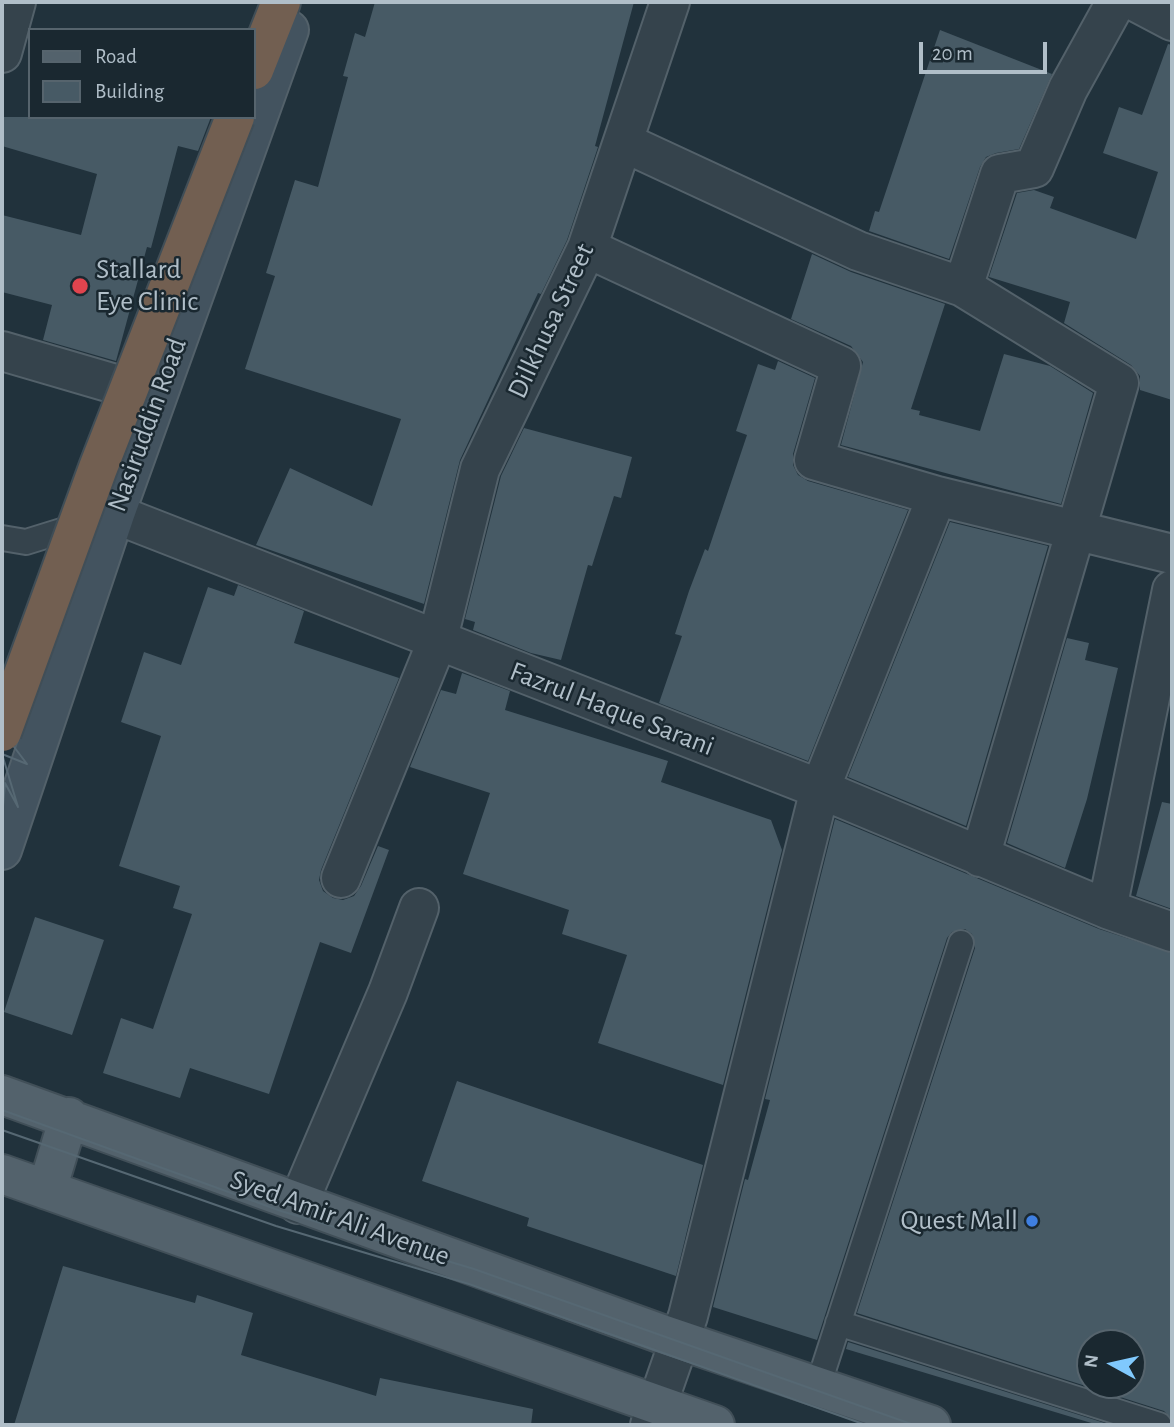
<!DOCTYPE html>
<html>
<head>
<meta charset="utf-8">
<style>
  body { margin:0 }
  #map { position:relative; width:1174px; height:1427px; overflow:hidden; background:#21323c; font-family:"Alegreya Sans",sans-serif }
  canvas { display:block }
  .frame { position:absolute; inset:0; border:4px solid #b0bec8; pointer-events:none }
  .legend { position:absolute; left:28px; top:28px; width:228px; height:91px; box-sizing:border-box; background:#1a2830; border:2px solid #56646d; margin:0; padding:9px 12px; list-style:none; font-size:21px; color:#b0bec8 }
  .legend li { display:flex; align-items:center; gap:14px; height:35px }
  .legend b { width:35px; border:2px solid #56646d }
  .north { position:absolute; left:1076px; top:1329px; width:70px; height:70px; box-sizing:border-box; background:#1a2830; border:2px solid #56646d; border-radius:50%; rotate:278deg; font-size:19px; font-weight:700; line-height:28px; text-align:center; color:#b0bec8 }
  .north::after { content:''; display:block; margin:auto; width:24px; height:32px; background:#80c9fd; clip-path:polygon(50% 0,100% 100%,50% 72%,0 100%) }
  .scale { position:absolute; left:919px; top:42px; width:128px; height:32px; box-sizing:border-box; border:4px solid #b0bec8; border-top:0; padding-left:9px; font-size:21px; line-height:24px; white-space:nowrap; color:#b0bec8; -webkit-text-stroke:5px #1a2830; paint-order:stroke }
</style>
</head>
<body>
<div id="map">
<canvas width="1174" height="1427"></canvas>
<div class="frame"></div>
<ul class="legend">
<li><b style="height:9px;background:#53626c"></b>Road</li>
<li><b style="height:19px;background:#475a65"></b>Building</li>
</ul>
<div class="north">N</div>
<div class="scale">20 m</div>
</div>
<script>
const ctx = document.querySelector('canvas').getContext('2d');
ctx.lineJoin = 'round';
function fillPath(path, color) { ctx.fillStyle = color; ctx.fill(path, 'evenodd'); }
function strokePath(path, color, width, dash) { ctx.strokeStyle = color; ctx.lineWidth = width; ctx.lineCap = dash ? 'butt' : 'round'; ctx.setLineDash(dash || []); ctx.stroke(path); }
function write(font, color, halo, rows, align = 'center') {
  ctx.font = font + ' "Alegreya Sans",sans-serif'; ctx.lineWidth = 5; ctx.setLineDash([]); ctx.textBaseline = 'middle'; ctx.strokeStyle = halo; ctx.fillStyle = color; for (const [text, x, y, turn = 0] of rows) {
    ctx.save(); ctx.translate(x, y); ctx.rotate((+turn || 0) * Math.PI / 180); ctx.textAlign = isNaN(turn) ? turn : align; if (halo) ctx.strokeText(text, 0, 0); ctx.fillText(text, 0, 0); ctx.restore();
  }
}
const building = new Path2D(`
  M375 2H634L595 146 598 147 567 240 541 294 538 293 460 460 424 604 256 545 290 468 372 506 401 419 245 369 275 276 266 273 295 180 318 187 348 77 343 76 355 33 365 37Z
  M940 30 1052 74 1019 149 996 153 986 157 980 167 949 259 869 231 875 211 879 212Z
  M1168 44 1172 45V400L1140 390V376L1131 365 1064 323 1070 302 989 277 1017 193 1034 190 1054 197 1050 208 1136 239 1158 172 1103 153 1119 107 1142 115Z
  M2 117H211L198 151 178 146 151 248 147 247 116 361 43 340 52 305 2 292V215L81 235 97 174 2 146Z
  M812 254 851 272 945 304 911 409 920 411 919 415 980 431 1004 354 1050 366 1093 393 1061 504 841 445 863 362 851 346 791 319Z
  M778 361 815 378 793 454V465L798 475 808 481 908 510 808 761 659 703 682 636 675 634 689 591 705 549 708 551 747 435 736 431 758 364 775 370Z
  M524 428 632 457 621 498 614 496 592 566 588 565 561 660 531 653 473 630 475 622 465 619 501 476Z
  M950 522 1048 546 966 826 848 777Z
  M238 585 304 611 294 643 399 678 321 870 319 880 323 891 333 898 343 900 354 896 361 886 378 846 389 850 351 953 320 942 269 1094 190 1068 180 1098 103 1073 121 1018 153 1029 192 914 173 908 180 886 119 866 161 736 121 722 144 652 181 665 208 587 234 596Z
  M1067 638 1089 643 1085 660 1118 668 1087 799 1065 868 1007 843Z
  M462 673 510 691 505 710 668 761 661 782 771 820 782 850 723 1085 598 1043 627 955 562 934 569 910 463 874 490 793 410 767 441 690 456 694Z
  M1162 802 1172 804V909L1136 896Z
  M835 819 1099 929 1172 953V1419L1164 1411 857 1313 975 948 972 934 965 929 952 932 947 938 817 1340 713 1307 745 1179 748 1180 770 1100 765 1099ZM1090 1343H1132V1385H1090Z
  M35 917 104 940 72 1035 4 1012Z
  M457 1081 703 1165 676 1276 527 1226 529 1218 422 1181Z
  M63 1266 195 1303 197 1295 253 1313 241 1355 376 1396 380 1378 533 1409 531 1425H14Z
  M848 1342 1111 1425H1098L846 1349Z`);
const service = new Path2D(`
  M2 538 26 542 84 524
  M838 1323 1159 1425
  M818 1386 961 943`);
const minor = new Path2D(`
  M1136 2 1172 21
  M2 53 16 2
  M623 142 858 251 963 287 1119 383 980 857
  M587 248 841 366 814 460 937 496 820 789 688 1316 650 1425
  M963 287 1000 174 1034 168 1068 89 1116 2
  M2 351 156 396
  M937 496 1172 554
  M115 514 820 789 1107 909 1172 932
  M341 878 437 642 480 469 587 248 670 2
  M1107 909 1172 590
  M298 1204 388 992 419 908`);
const secondary = new Path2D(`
  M2 850 115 514 289 30`);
const primary = new Path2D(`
  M2 1095 659 1333 931 1425
  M2 1174 715 1425
  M47 1190 69 1117`);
const motorway = new Path2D(`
  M254 70 281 2`);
const tram = new Path2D(`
  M2 731 27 764 2 754
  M2 754 18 807 5 783 2 818
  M2 1110 281 1211 474 1269 914 1425
  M2 1130 276 1226 469 1284 866 1425`);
const motorwayBridge = new Path2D(`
  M2 732 98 468 235 117`);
const markers = [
  [80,286,9,"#e0444e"],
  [1032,1221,7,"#3f7fe0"]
];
const poiNames = [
  ["Stallard",96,270],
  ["Eye Clinic",96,302],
  ["Quest Mall",1018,1221,"right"]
];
const streetNames = [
  ["Dilkhusa Street",551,321,-65],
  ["Nasiruddin Road",147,425,-70],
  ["Fazrul Haque Sarani",612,709,21],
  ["Syed Amir Ali Avenue",340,1218,20]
];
fillPath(building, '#475a65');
strokePath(service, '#53616a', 28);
strokePath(minor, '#53616a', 42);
strokePath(secondary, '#53616a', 42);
strokePath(primary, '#414f58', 42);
strokePath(motorway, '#404e57', 42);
strokePath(service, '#35434c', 24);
strokePath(minor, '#35434c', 38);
strokePath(secondary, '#43535f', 38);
strokePath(primary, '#53626c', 38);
strokePath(motorway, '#725f51', 38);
strokePath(tram, '#566873', 2);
strokePath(motorwayBridge, '#404e57', 42, []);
strokePath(motorwayBridge, '#725f51', 38);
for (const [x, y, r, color] of markers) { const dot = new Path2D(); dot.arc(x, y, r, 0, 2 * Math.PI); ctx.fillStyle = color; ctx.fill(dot); strokePath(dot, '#1a2830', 2.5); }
write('28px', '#b0bec8', '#1a2830', poiNames, 'left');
write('28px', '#b0bec8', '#1a2830', streetNames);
</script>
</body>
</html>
